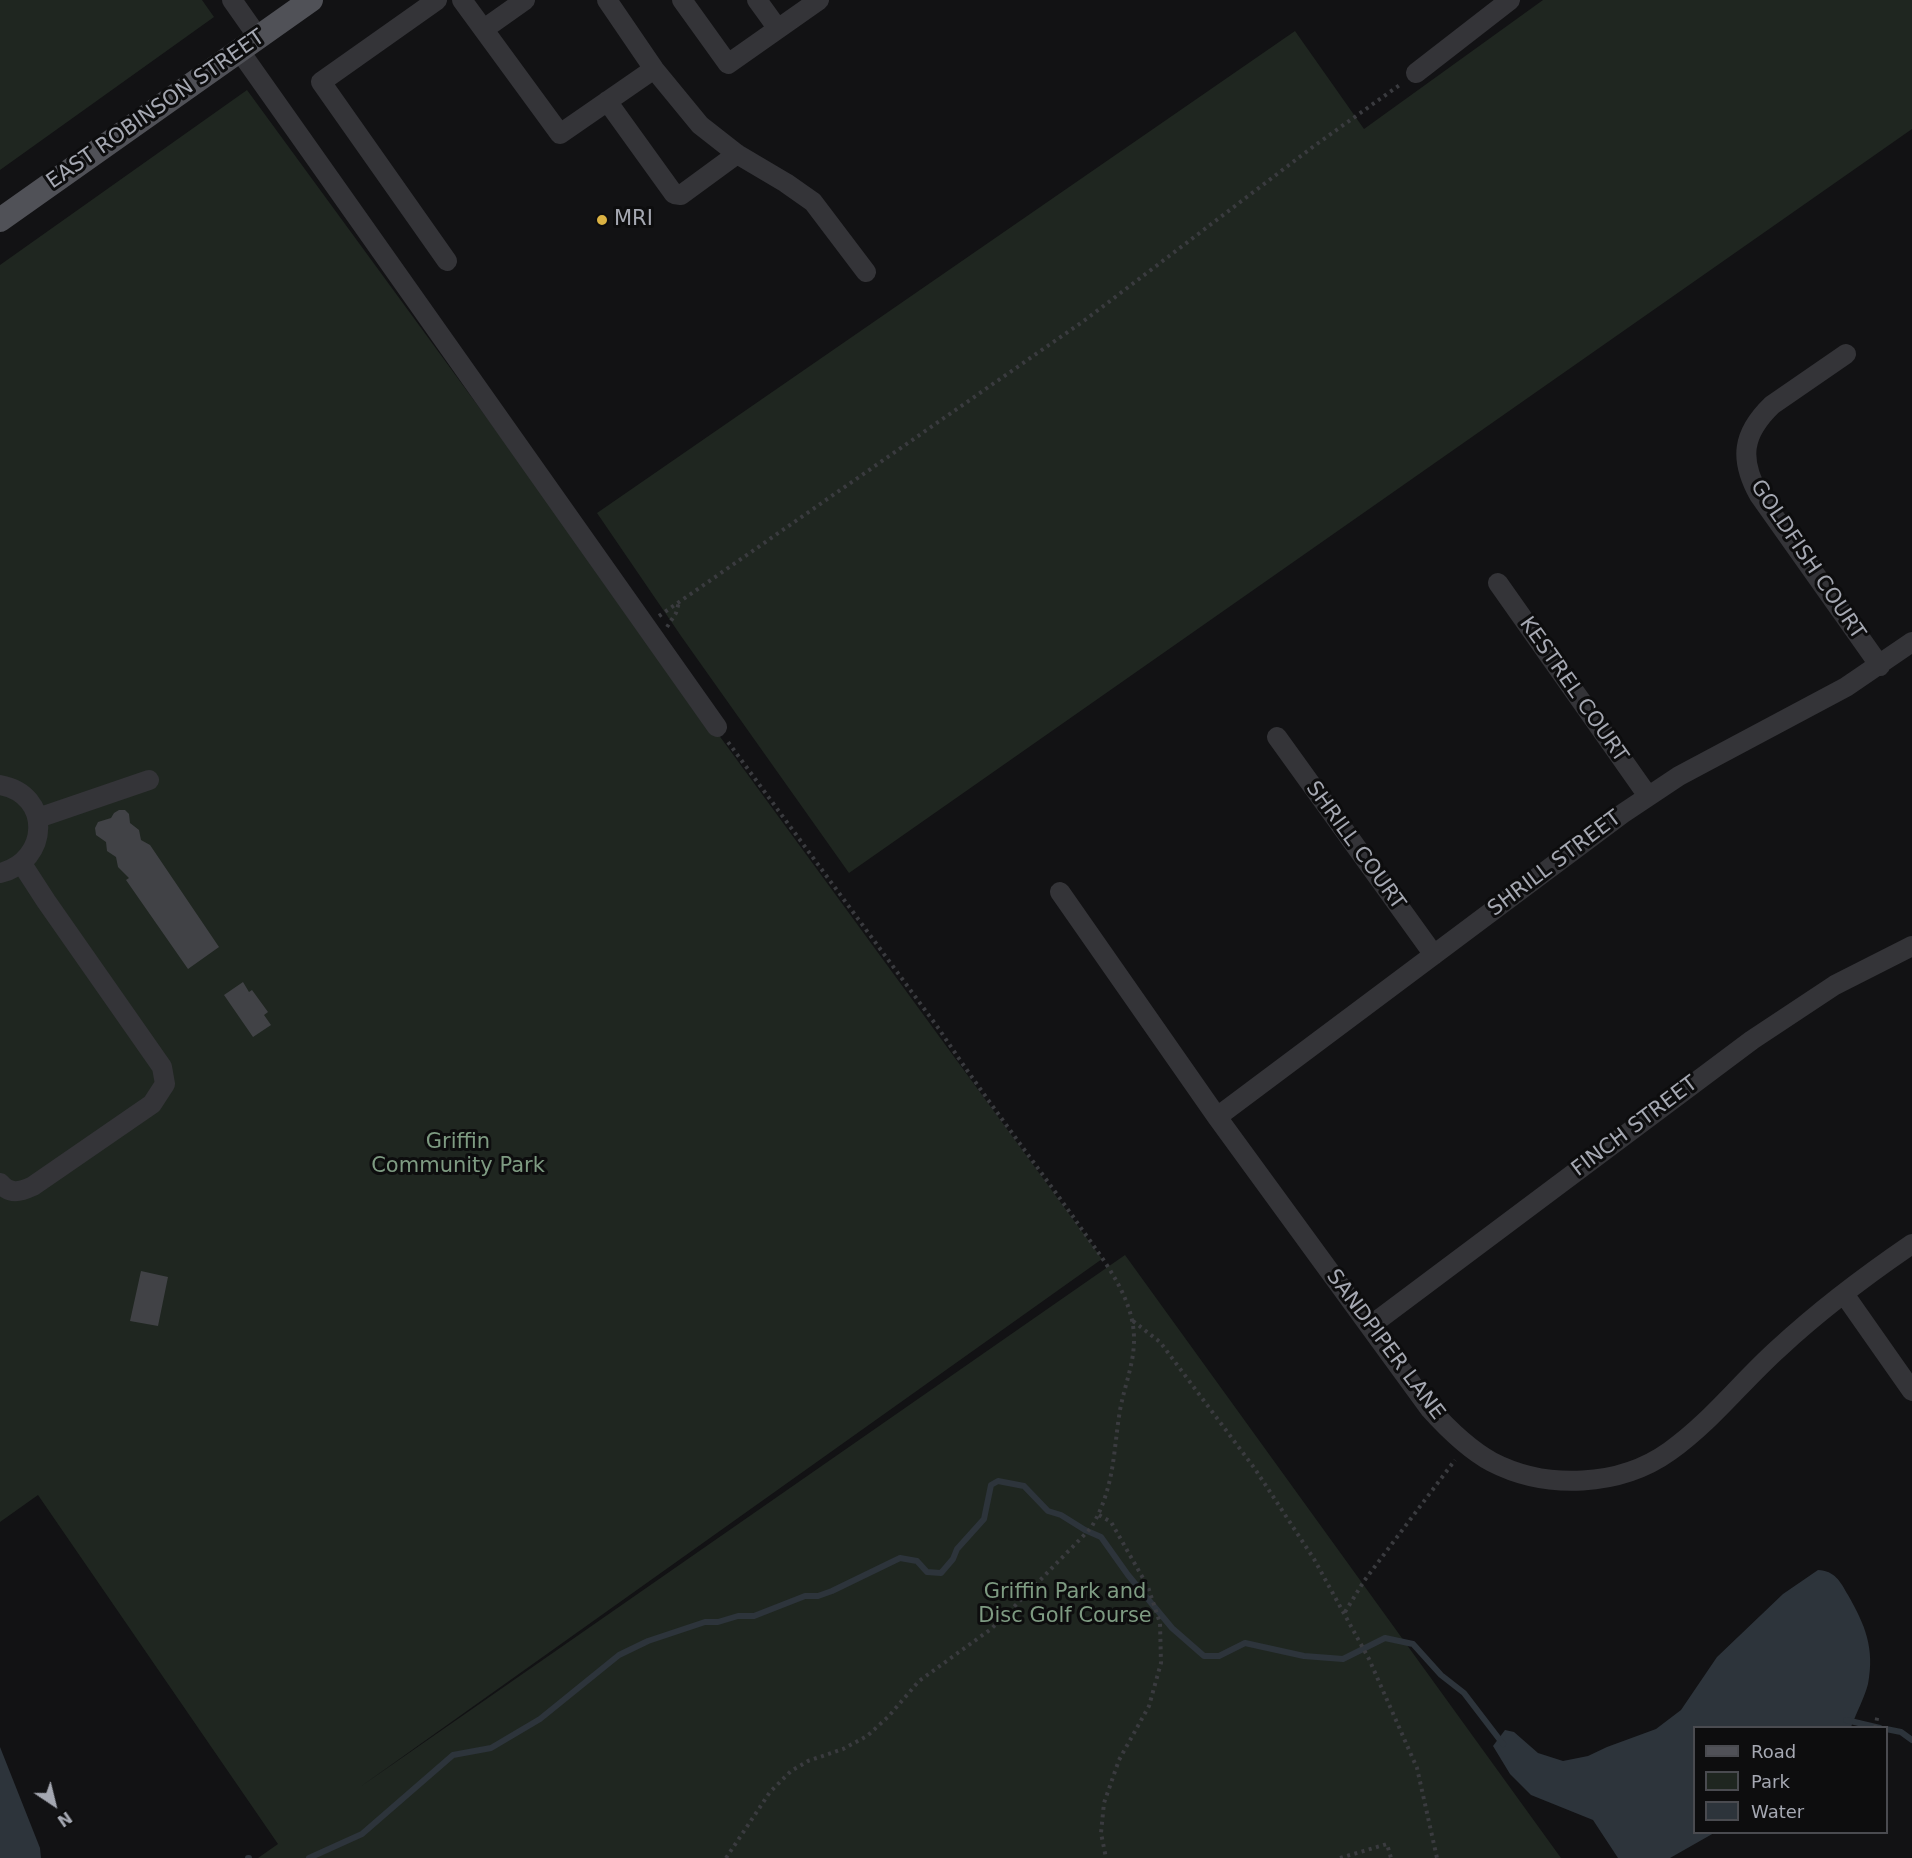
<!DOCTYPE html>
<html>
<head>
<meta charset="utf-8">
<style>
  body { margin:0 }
  #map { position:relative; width:1912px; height:1858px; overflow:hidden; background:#121214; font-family:"DejaVu Sans",sans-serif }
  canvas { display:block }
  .legend { position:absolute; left:1693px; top:1726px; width:195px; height:108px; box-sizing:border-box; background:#0d0d0e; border:2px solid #4a4b50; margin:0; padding:8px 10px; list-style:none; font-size:18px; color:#a5a8b2 }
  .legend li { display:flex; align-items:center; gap:12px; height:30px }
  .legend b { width:30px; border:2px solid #4a4b50 }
  .north { position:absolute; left:24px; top:1774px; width:60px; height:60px; -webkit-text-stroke:4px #0d0d0e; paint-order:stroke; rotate:145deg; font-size:16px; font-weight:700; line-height:24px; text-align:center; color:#a5a8b2 }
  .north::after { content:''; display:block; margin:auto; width:21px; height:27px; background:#a5a8b2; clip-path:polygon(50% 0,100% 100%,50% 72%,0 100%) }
</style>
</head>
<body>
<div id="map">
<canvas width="1912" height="1858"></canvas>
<ul class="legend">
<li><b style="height:8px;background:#505157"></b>Road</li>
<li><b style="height:16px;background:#1f2620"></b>Park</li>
<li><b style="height:16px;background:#2d343b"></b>Water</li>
</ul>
<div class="north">N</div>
</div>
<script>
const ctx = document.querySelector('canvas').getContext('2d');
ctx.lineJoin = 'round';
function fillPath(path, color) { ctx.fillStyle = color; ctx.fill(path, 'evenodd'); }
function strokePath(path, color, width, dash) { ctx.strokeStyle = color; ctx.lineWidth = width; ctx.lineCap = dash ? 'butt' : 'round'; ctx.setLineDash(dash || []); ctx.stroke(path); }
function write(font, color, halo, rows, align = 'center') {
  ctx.font = font + ' "DejaVu Sans",sans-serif'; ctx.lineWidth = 6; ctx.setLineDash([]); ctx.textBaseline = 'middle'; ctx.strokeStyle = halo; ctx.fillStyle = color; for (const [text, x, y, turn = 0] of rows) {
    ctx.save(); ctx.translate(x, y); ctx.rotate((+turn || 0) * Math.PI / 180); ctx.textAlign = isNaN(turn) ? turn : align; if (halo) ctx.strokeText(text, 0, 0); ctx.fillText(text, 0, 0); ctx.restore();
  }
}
const green = new Path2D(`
  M0 0H202L214 17 0 170Z
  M1543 0H1912V129L849 873 681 636 597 513 1295 31 1364 129Z
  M247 90 1102 1259 360 1787 1125 1255 1561 1858H258L278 1844 38 1495 0 1522V265Z`);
const water = new Path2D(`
  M1818 1570C1835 1571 1840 1581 1848 1595 1865 1625 1875 1648 1868 1684 1865 1696 1856 1714 1851 1727L1694 1728V1832L1714 1833 1670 1858H1618L1593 1820 1531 1795 1510 1774 1493 1746 1505 1730 1514 1732 1538 1753 1563 1761 1588 1756 1607 1747 1656 1729 1681 1710 1717 1657 1783 1594Z
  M0 1747 40 1848 41 1858H0Z`);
const stream = new Path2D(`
  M1846 1720 1880 1728
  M1886 1729 1901 1732 1912 1740
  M248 1858H249
  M309 1858 362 1834 453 1755 491 1748 540 1719 619 1655 648 1641 705 1622H718L738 1616H754L805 1596H818L832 1591 900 1558 917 1561 927 1572 941 1573 953 1559 957 1549 984 1519 991 1485 998 1481 1024 1486 1048 1511 1061 1515 1085 1530 1101 1537 1128 1575 1172 1628 1204 1656H1219L1245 1643 1304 1656 1343 1659 1385 1638 1413 1644 1441 1675 1464 1693 1503 1744`);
const building = new Path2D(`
  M119 810H125L129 814 130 823 139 830 141 840 150 845 219 947 188 969 126 880 129 878 118 867 116 857 107 851 106 842 96 835 95 828 98 822 111 818 114 813Z
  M243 982 249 992 252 990 268 1012 264 1015 271 1025 253 1037 224 995Z
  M141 1271 168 1277 158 1326 130 1321Z`);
const path = new Path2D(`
  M659 616 1085 320 1314 146 1401 84
  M667 627 676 613 679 602
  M1133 1321 1160 1342 1255 1469 1314 1559 1369 1659 1417 1768 1437 1858
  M1099 1515 1111 1522 1148 1587 1160 1623 1161 1663 1149 1706 1119 1760 1104 1803 1101 1833 1106 1858
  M1345 1612 1364 1581 1455 1460
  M1875 1728 1878 1714
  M726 1858 770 1792 791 1771 808 1761 843 1749 867 1736 888 1717 919 1681 991 1629 1007 1614 1091 1528C1115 1487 1113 1453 1120 1410 1126 1378 1139 1354 1132 1320 1124 1283 1095 1249 1074 1218 1029 1155 982 1094 939 1029L728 742
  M1340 1858 1387 1844 1391 1858`);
const minor = new Path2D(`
  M232 0 258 37
  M437 0 321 82 447 261
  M462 0 560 134 654 69
  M607 0 654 69 700 125 737 154 786 183 813 202 866 272
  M682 0 728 64 819 0
  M757 0 778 29
  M484 29 525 0
  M239 50 717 727
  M1416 73 1510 0
  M607 101 674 194 681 195 737 154
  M1846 354 1772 405C1742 434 1739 459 1759 495L1880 666
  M1498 583 1648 796
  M1277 737 1434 955
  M0 785C52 794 50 861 0 873
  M38 818 149 780
  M1060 892 1217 1117 1430 1409C1448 1429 1468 1449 1492 1462 1546 1490 1620 1487 1670 1451 1711 1422 1742 1381 1779 1348 1818 1312 1868 1274 1912 1244
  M1217 1117 1622 814 1679 776 1846 687 1912 642
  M0 1183C10 1195 20 1192 33 1186L152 1104 165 1084 162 1067 46 901 22 864
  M1844 1294 1912 1391
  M1370 1326 1752 1040 1835 985 1912 946`);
const major = new Path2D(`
  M0 220 311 0`);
const markers = [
  [602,220,6,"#dbb243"]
];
const streetNames = [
  ["EAST ROBINSON STREET",156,110,-35],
  ["GOLDFISH COURT",1807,560,56],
  ["KESTREL COURT",1573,690,55],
  ["SHRILL COURT",1355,846,54],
  ["SHRILL STREET",1555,864,-37],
  ["FINCH STREET",1635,1127,-37],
  ["SANDPIPER LANE",1385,1345,53]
];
const poiNames = [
  ["MRI",614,220]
];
const parkNames = [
  ["Griffin",458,1143],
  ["Community Park",458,1167],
  ["Griffin Park and",1065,1593],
  ["Disc Golf Course",1065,1617]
];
fillPath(green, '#1f2620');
fillPath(water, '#2d343b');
strokePath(stream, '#2d343b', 6);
fillPath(building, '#414246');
strokePath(path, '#3a3b3f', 4, [3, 4.5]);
strokePath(minor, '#343438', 20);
strokePath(major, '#505157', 24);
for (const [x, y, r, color] of markers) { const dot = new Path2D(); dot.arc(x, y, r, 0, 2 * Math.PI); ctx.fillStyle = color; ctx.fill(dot); strokePath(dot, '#0d0d0e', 2); }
write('21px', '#a5a8b2', '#0d0d0e', streetNames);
write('21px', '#a5a8b2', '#0d0d0e', poiNames, 'left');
write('21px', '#7e9b82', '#0d0d0e', parkNames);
</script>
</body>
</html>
